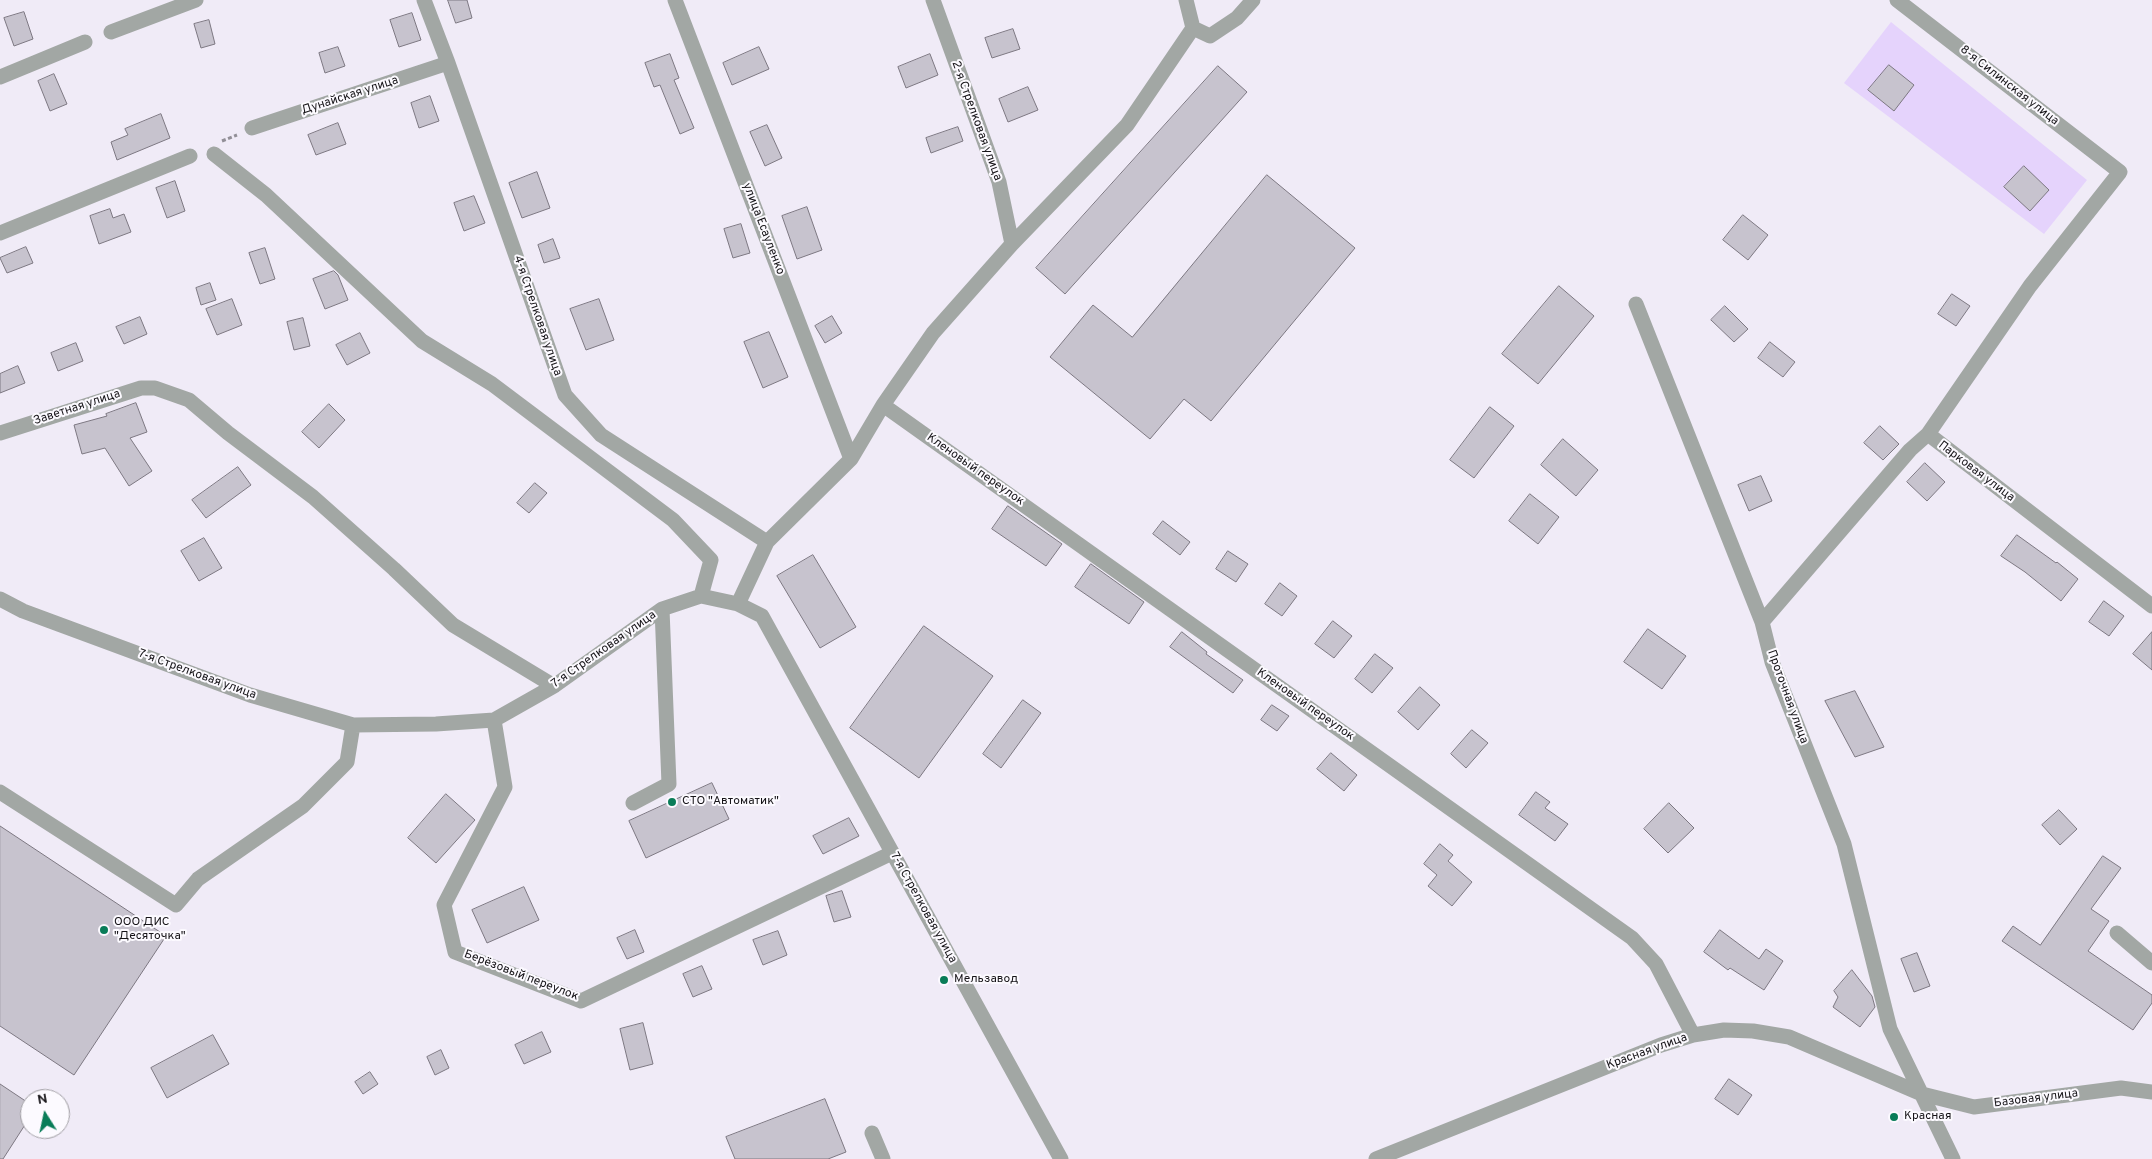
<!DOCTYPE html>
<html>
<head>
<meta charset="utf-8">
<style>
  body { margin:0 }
  #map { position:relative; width:2152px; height:1159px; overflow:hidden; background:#f0ebf7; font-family:Overpass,sans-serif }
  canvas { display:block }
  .north { position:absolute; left:20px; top:1089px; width:50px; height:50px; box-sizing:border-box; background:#fcfaff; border:1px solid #a09ea3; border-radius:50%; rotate:350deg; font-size:14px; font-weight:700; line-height:20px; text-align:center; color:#161418 }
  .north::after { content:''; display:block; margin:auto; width:18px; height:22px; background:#097c58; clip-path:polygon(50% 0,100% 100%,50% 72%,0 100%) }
</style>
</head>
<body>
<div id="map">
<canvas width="2152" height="1159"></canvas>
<div class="north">N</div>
</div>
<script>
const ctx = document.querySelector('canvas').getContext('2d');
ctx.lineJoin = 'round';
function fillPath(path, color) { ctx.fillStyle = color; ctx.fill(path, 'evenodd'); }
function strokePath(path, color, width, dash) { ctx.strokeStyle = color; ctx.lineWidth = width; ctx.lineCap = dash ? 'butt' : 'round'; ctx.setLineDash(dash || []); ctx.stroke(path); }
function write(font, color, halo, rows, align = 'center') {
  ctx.font = font + ' Overpass,sans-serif'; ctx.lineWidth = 4; ctx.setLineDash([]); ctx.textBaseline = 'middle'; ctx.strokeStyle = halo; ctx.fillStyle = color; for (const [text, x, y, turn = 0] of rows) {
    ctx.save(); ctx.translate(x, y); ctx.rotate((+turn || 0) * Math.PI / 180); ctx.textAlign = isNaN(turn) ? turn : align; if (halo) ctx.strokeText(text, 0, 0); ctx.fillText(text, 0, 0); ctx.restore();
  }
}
const green = new Path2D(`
  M1891 22 2087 180 2044 234 1844 83Z`);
const building = new Path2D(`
  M448 0H467L472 18 456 23Z
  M24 12 33 39 14 46 4 18Z
  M412 13 421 40 399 47 390 20Z
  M209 20 215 44 201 48 194 24Z
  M1013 29 1020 49 992 58 985 38Z
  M338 47 345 66 325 73 319 53Z
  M759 47 769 69 732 85 723 63Z
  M670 54 679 78 674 80 694 128 680 134 660 85 654 87 645 63Z
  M930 54 938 75 906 88 898 67Z
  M1889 65 1914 85 1894 111 1868 90Z
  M1218 66 1247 92 1065 294 1036 268Z
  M54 74 67 104 50 111 38 81Z
  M1028 87 1038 110 1008 122 999 99Z
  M430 96 439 121 419 128 411 103Z
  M161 114 170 138 117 160 111 142 128 135 125 129Z
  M338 123 346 144 316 155 308 135Z
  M767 125 782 158 765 166 750 132Z
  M958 127 963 141 931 153 926 138Z
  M2024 166 2049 190 2030 211 2004 187Z
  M537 172 550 208 522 218 509 183Z
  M1267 175 1355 248 1211 421 1184 399 1150 439 1050 357 1093 305 1132 337Z
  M175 181 185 211 167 218 156 188Z
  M474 196 485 223 464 231 454 203Z
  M807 207 822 250 797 259 782 216Z
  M110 209 113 218 124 214 131 232 99 244 90 216Z
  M1743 215 1768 235 1748 260 1723 240Z
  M741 224 750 253 733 258 724 229Z
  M553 239 560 258 544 263 538 245Z
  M26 247 33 263 7 273 0 258Z
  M265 248 275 279 260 284 249 253Z
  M334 271 338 275 348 300 325 309 313 279Z
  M210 283 216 300 201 305 196 288Z
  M1559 286 1594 316 1538 384 1502 354Z
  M1952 294 1970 306 1956 326 1938 314Z
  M232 299 242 325 217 335 206 309Z
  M599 299 614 340 586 350 570 309Z
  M1725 306 1748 329 1734 342 1711 320Z
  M832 316 842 333 825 343 815 326Z
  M140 317 147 334 124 344 116 327Z
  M303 318 310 346 294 350 287 322Z
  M769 332 788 377 763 388 744 342Z
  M360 333 370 353 347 365 336 345Z
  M1770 342 1795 362 1783 377 1758 358Z
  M76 343 83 361 58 371 51 353Z
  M18 366 25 383 0 393V374Z
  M136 403 147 432 130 438 152 471 129 486 105 448 82 454 74 425 107 416 106 414Z
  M329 404 345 420 319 448 302 432Z
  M1490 407 1514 426 1474 478 1450 460Z
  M1880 426 1899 444 1883 460 1864 443Z
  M1563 439 1598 470 1576 496 1541 465Z
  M1925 463 1945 482 1927 501 1907 482Z
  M238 467 251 485 206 518 192 500Z
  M1761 476 1772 501 1749 511 1738 485Z
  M535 483 547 493 529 513 517 503Z
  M1530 494 1559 517 1538 544 1509 521Z
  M1008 506 1062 544 1046 566 992 529Z
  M1163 521 1190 542 1180 555 1153 534Z
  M2017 535 2056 563 2057 562 2078 579 2061 601 2025 572 2001 556Z
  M204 538 222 568 199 581 181 551Z
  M1228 551 1248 564 1236 582 1216 569Z
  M813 555 856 627 820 648 777 576Z
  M1091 564 1144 602 1129 624 1075 587Z
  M1280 583 1297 596 1282 616 1265 604Z
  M2104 601 2124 616 2109 636 2089 622Z
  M1333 621 1352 636 1334 658 1315 644Z
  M924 626 993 676 919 778 850 728Z
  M1648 629 1686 656 1662 689 1624 662Z
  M1182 632 1207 652 1206 654 1243 680 1233 693 1170 647Z
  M2152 632V670L2133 654Z
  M1375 654 1393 668 1372 693 1355 679Z
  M1420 687 1440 705 1418 730 1398 712Z
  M1855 691 1884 747 1855 757 1825 701Z
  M1023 700 1041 713 1001 768 983 754Z
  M1272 705 1289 716 1277 731 1261 720Z
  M1472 730 1488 743 1466 768 1451 754Z
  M1331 753 1357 775 1344 791 1317 769Z
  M712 783 729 819 646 858 629 821Z
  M1536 792 1550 802 1545 808 1568 824 1555 841 1519 815Z
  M446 794 475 820 436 863 408 838Z
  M1669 803 1694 828 1668 853 1644 829Z
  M2059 810 2077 829 2060 845 2042 825Z
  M849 818 859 836 823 854 813 836Z
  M0 826 166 936 74 1075 0 1026Z
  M1440 844 1453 855 1448 861 1472 882 1452 906 1428 886 1437 875 1424 864Z
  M2103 856 2121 868 2091 909 2109 921 2088 951 2152 995V1003L2133 1030 2002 941 2013 926 2040 945Z
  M524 887 539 920 487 943 472 910Z
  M842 891 851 917 834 922 826 896Z
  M635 930 644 952 627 959 617 938Z
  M1720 930 1759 959 1766 949 1783 961 1764 990 1730 968 1728 970 1704 952Z
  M778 931 787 955 763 965 753 940Z
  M1917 953 1930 986 1914 992 1901 959Z
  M702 966 712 989 693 997 683 974Z
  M1852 970 1872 996 1875 1007 1860 1027 1833 1007 1838 997 1834 991Z
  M643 1023 653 1064 630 1070 620 1029Z
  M542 1032 551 1052 524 1064 515 1045Z
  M213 1035 229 1064 167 1098 151 1068Z
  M441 1050 449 1068 435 1075 427 1057Z
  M370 1072 378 1084 363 1094 355 1082Z
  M1729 1079 1752 1095 1738 1115 1715 1099Z
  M0 1084 30 1104V1117L3 1159H0Z
  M825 1099 846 1152 828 1159H735L726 1137Z`);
const path = new Path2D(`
  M222 141 237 135`);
const minor = new Path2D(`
  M424 0 448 63 565 395 601 435 767 542
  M675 0 851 459
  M933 0 999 182 1012 244
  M1186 0 1193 28
  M1897 0 2120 172 2030 286 1928 434
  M1193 28 1210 36 1237 18 1253 0
  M111 32 196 0
  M0 77 85 42
  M252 128 448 63
  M214 154 266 195 422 341 492 384 673 520 711 560 701 596
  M0 233 190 156
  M1636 304 1762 622 1772 662 1844 844 1890 1029 1953 1159
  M883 405 1632 938 1656 964 1693 1035
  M0 433 141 388H155L189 400 228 433 313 497 394 569 453 625 554 686
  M0 599 23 611 250 695 353 725 436 724 494 720 554 686 662 609 701 596 738 604 762 616 1061 1159
  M738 604 767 542 851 459 883 405 933 333 1012 244 1127 125 1193 28
  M1762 622 1910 450 1928 434 2152 606
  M494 720 505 787 444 905 455 952 581 1001 892 853
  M0 792 176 905 198 879 303 806 347 762 353 725
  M633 803 669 784 662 609
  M2117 933 2152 963
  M872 1133 883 1159
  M1376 1159 1661 1045 1693 1035 1724 1030 1753 1031 1789 1037 1922 1094 1974 1107 2121 1088 2152 1092`);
const markers = [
  [672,802,5,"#097c58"],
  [104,930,5,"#097c58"],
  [944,980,5,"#097c58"],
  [1894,1117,5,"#097c58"]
];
const streetNames = [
  ["8-я Силинская улица",2009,86,38],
  ["Дунайская улица",350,96,-18],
  ["2-я Стрелковая улица",976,121,70],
  ["улица Есауленко",763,229,69],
  ["4-я Стрелковая улица",537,316,71],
  ["Заветная улица",77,408,-18],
  ["Кленовый переулок",975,470,35],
  ["Парковая улица",1976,472,37],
  ["7-я Стрелковая улица",604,650,-35],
  ["7-я Стрелковая улица",197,675,20],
  ["Проточная улица",1787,697,70],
  ["Кленовый переулок",1305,705,35],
  ["7-я Стрелковая улица",923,908,61],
  ["Берёзовый переулок",521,976,21],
  ["Красная улица",1647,1052,-20],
  ["Базовая улица",2036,1099,-7]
];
const poiNames = [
  ["СТО \"Автоматик\"",682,802],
  ["ООО ДИС",114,923],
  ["\"Десяточка\"",114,937],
  ["Мельзавод",954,980],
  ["Красная",1904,1117]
];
fillPath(green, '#e5d3fc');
fillPath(building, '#c7c3ce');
strokePath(building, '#7d7882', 1);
strokePath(path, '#928f97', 3, [4, 2.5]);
strokePath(minor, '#a2a7a4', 15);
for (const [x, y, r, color] of markers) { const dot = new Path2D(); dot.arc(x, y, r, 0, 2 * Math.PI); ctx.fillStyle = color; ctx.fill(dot); strokePath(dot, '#fcfaff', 2); }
write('12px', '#161418', '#fcfaff', streetNames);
write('12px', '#161418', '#fcfaff', poiNames, 'left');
</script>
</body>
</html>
